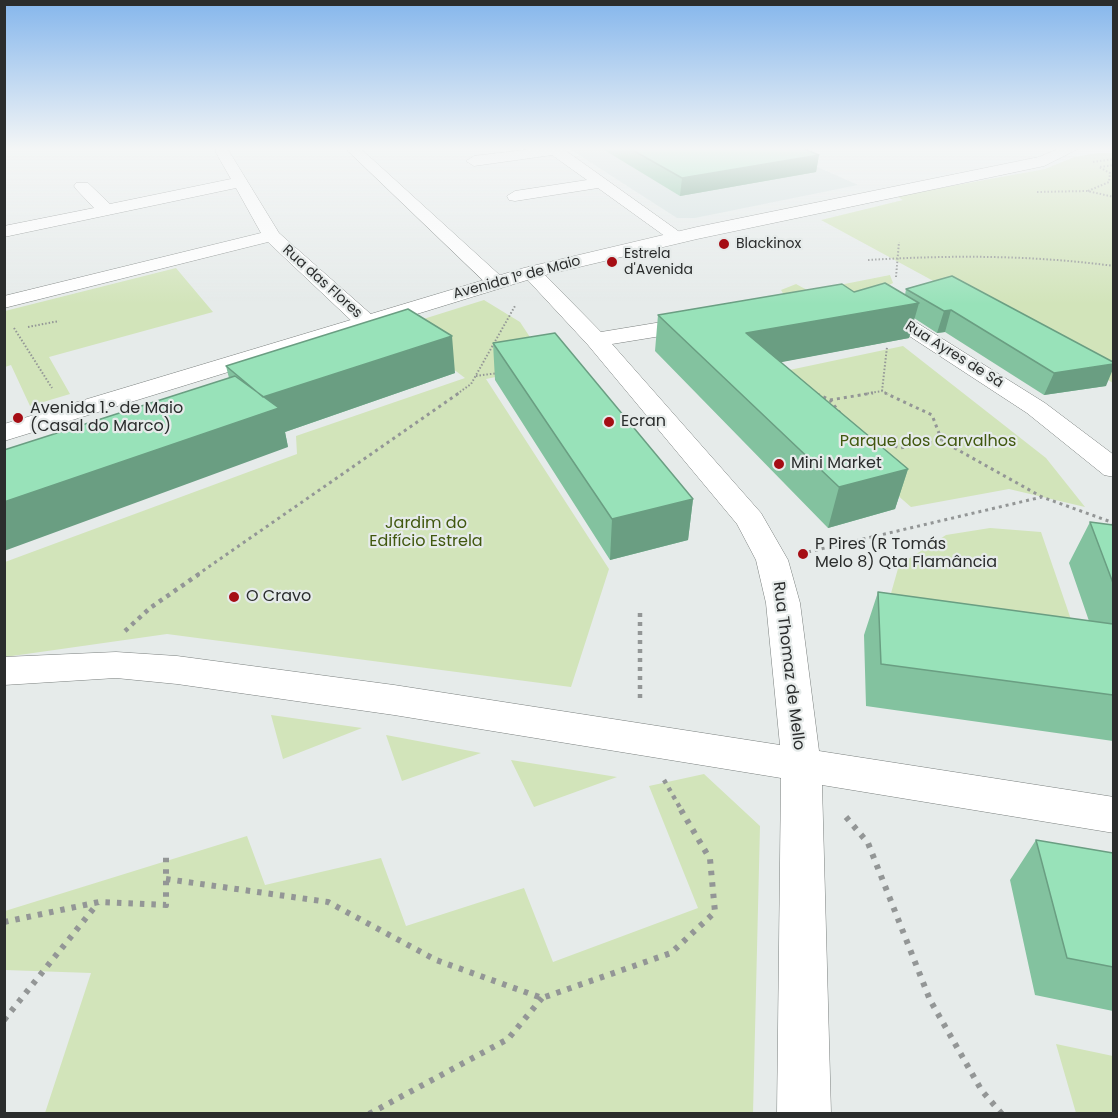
<!DOCTYPE html>
<html>
<head>
<meta charset="utf-8">
<style>
  body { margin:0 }
  #map { position:relative; width:1118px; height:1118px; overflow:hidden; background:#e6ebea; font-family:Poppins,sans-serif }
  canvas { display:block }
  .frame { position:absolute; inset:0; border:6px solid #2b2d2d; pointer-events:none }
</style>
</head>
<body>
<div id="map">
<canvas width="1118" height="1118"></canvas>
<div class="frame"></div>
</div>
<script>
const ctx = document.querySelector('canvas').getContext('2d');
ctx.lineJoin = 'round';
function fillPath(path, color) { ctx.fillStyle = color; ctx.fill(path, 'evenodd'); }
function strokePath(path, color, width, dash) { ctx.strokeStyle = color; ctx.lineWidth = width; ctx.lineCap = dash ? 'butt' : 'round'; ctx.setLineDash(dash || []); ctx.stroke(path); }
function write(font, color, halo, rows, align = 'center') {
  ctx.font = font + ' Poppins,sans-serif'; ctx.lineWidth = 4.5; ctx.setLineDash([]); ctx.textBaseline = 'middle'; ctx.strokeStyle = halo; ctx.fillStyle = color; for (const [text, x, y, turn = 0] of rows) {
    ctx.save(); ctx.translate(x, y); ctx.rotate((+turn || 0) * Math.PI / 180); ctx.textAlign = isNaN(turn) ? turn : align; if (halo) ctx.strokeText(text, 0, 0); ctx.fillText(text, 0, 0); ctx.restore();
  }
}
const built = new Path2D(`
  M568 148H775L858 185 695 218H677Z`);
const green = new Path2D(`
  M1097 153H1113V383L1020 328 821 220 903 200 896 196 1045 169 1074 157Z
  M176 268 213 312 49 357 70 394 30 406 11 365 5 367V311Z
  M890 275 893 283 867 297 784 295 781 290 796 284 809 291Z
  M484 300 520 322 549 366 486 379 609 569 571 687 167 634 5 657V562L297 454 296 436 465 378 398 327Z
  M903 346 1046 458 1085 507 1009 489 911 507 761 376Z
  M990 528 1041 532 1078 640 886 611 899 565 946 535Z
  M271 715 362 728 283 759Z
  M386 735 481 753 402 781Z
  M511 760 617 777 534 807Z
  M704 774 760 826 753 1113H45L91 973 5 970V911L247 836 265 885 381 858 406 926 524 888 553 962 698 908 649 786Z
  M1056 1044 1113 1056V1113H1076Z`);
const pathFar3 = new Path2D(`
  M1093 162 1114 159
  M1088 191 1109 182 1110 173 1099 167 1114 165
  M1037 192 1087 191 1114 197
  M868 260C951 255 1032 255 1114 266
  M896 277 899 242
  M28 327 59 321
  M14 328 52 388
  M476 376 498 373
  M882 391 887 347
  M457 394 471 384 515 306
  M864 394 882 391 888 394`);
const pathFar2 = new Path2D(`
  M817 394 830 400 840 413
  M830 400 873 393
  M868 437 900 448 942 441 932 415 885 393
  M942 441 1042 497
  M808 552 1042 497 1114 523
  M197 575 459 393`);
const pathFar1 = new Path2D(`
  M640 613V701
  M125 631 150 608 199 574
  M664 780 682 811`);
const path = new Path2D(`
  M846 817 868 843 930 1000 982 1091 1002 1114
  M166 879 328 902 436 960 542 998 671 953 715 912 710 859 681 810
  M4 922 99 902 166 905V855
  M4 1020 98 903
  M369 1114 508 1039 542 998`);
const minor = new Path2D(`
  M218 148H227L279 233 373 316 376 321 373 326H357L268 242 4 308V296L261 233 236 188 4 237V226L94 208 76 189 74 186 76 183H88L110 204 231 179 215 151Z
  M345 148H360L504 279 507 283 504 287H490Z
  M541 148H562L688 238 679 243 673 242 598 188 515 201 509 200 507 196 515 191 587 180 552 155 474 166 466 161 474 156Z
  M531 266 538 268 601 332 698 316 706 318 709 323 706 328 698 330 612 344 761 513 788 560 800 603 819 751 1114 797V833L822 785 831 1114H777L781 778 394 715 177 684 116 678 4 685V657L116 652 177 656 394 685 780 745 766 603 756 560 737 524 588 345 524 276 521 272Z
  M875 299 882 301 1045 403 1114 455V477L1104 475 1027 413 868 309 864 305 868 301Z`);
const tertiary = new Path2D(`
  M1060 148H1080L1044 166 697 239 537 277 4 441V424L524 268 697 227 1039 157Z`);
const wall = new Path2D(`
  M601 148H802L819 155 816 172 680 196Z
  M952 276 1106 386 1044 395 945 332 937 333 914 318 909 338 780 362 908 469 895 509 828 528 655 351 658 315 854 292 905 295 906 289Z
  M493 343 693 499 688 540 610 560 495 380Z
  M226 366 455 373 285 432 288 447 229 378Z
  M1090 522 1113 525V741L866 706 864 635 878 592 1089 621 1069 563Z
  M1036 840 1113 853V1011L1035 995 1010 880Z`);
const shadedWall = new Path2D(`
  M819 155 816 172 680 196 682 178Z
  M919 303 909 338 740 370 746 333Z
  M951 310 945 332 937 333 944 311Z
  M452 336 455 373 285 432 288 447 4 551V502L263 397Z
  M1113 364V369L1106 386 1044 395 1054 373Z
  M908 469 895 509 828 528 839 487Z
  M693 499 688 540 610 560 612 519Z`);
const building = new Path2D(`
  M629 148H802L819 155 682 178Z
  M952 276 1113 362V364L1054 373 951 310 944 311 906 289Z
  M885 283 919 303 746 333 908 469 839 487 658 315 842 284 854 292Z
  M408 309 452 336 263 397 226 366Z
  M555 333 693 499 612 519 493 343Z
  M235 376 279 408 4 502V450Z
  M1090 522 1113 525V583Z
  M878 592 1113 624V695L881 664Z
  M1036 840 1113 853V967L1067 958Z`);
const markers = [
  [724,244,6,"#a50d14"],
  [612,262,6,"#a50d14"],
  [18,418,6,"#a50d14"],
  [609,422,6,"#a50d14"],
  [779,464,6,"#a50d14"],
  [803,554,6,"#a50d14"],
  [234,597,6,"#a50d14"]
];
const farPoinames = [
  ["Blackinox",736,244],
  ["Estrela",624,254],
  ["d'Avenida",624,270]
];
const farStreetnames = [
  ["Avenida 1º de Maio",517,278,-15],
  ["Rua das Flores",322,282,42],
  ["Rua Ayres de Sá",954,355,32]
];
const poiNames = [
  ["Avenida 1.º de Maio",30,409],
  ["(Casal do Marco)",30,427],
  ["Ecran",621,422],
  ["Mini Market",791,464],
  ["P Pires (R Tomás",815,545],
  ["Melo 8) Qta Flamância",815,563],
  ["O Cravo",246,597]
];
const parkNames = [
  ["Parque dos Carvalhos",928,442],
  ["Jardim do",426,524],
  ["Edifício Estrela",426,542]
];
const streetNames = [
  ["Rua Thomaz de Mello",788,666,83]
];
fillPath(built, '#d2e0df');
fillPath(green, '#d2e4ba');
strokePath(minor, '#7b807f', 1);
strokePath(tertiary, '#7b807f', 1);
strokePath(pathFar3, '#939696', 2, [1.5, 2]);
strokePath(pathFar2, '#939696', 3, [3, 4]);
strokePath(pathFar1, '#939696', 4.5, [4, 5]);
strokePath(path, '#939696', 6, [4.5, 7]);
fillPath(minor, '#fff');
fillPath(tertiary, '#fff');
fillPath(wall, '#83c29f');
fillPath(shadedWall, '#6a9e82');
fillPath(building, '#98e2b9');
strokePath(building, '#6a9e82', 1.5);
const sky = ctx.createLinearGradient(0, 0, 0, 304);
sky.addColorStop(0, '#85b6ec');
sky.addColorStop(0.49, '#f4f6f6');
sky.addColorStop(1, '#f4f6f600');
ctx.fillStyle = sky;
ctx.fillRect(0, 0, 1118, 304);
for (const [x, y, r, color] of markers) { const dot = new Path2D(); dot.arc(x, y, r, 0, 2 * Math.PI); ctx.fillStyle = color; ctx.fill(dot); strokePath(dot, '#e6ebea', 2); }
write('14px', '#2b2d2d', '#e6ebea', farPoinames, 'left');
write('14px', '#2b2d2d', '#e6ebea', farStreetnames);
write('16px', '#2b2d2d', '#e6ebea', poiNames, 'left');
write('16px', '#41580f', '#e6ebea', parkNames);
write('16px', '#2b2d2d', '#e6ebea', streetNames);
</script>
</body>
</html>
